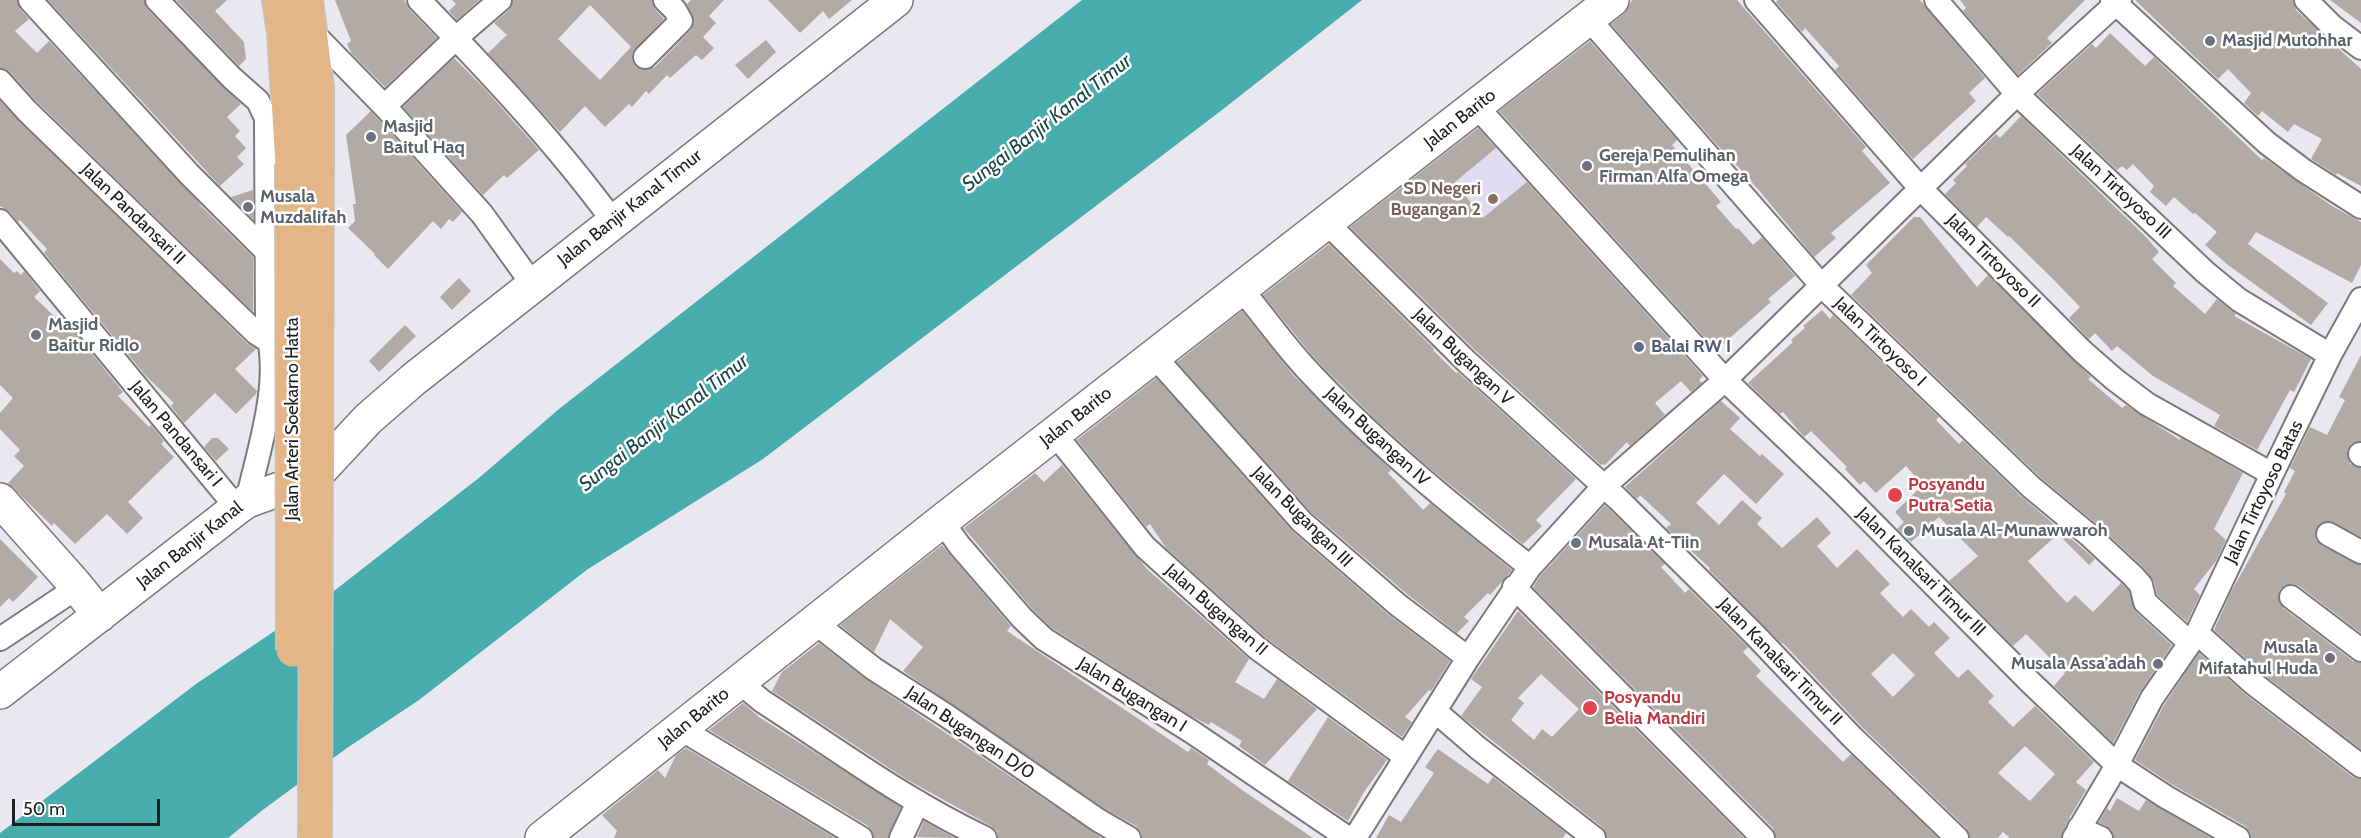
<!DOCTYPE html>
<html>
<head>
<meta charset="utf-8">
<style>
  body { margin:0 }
  #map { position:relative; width:2361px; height:838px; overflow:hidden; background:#e9e7ef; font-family:Cabin,sans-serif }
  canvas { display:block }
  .scale { position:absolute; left:12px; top:799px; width:148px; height:27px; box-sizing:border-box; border:3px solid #1e1e20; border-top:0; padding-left:8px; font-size:18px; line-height:21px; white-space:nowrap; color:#1e1e20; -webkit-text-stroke:4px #fff; paint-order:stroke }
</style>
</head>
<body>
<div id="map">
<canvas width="2361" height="838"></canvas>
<div class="scale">50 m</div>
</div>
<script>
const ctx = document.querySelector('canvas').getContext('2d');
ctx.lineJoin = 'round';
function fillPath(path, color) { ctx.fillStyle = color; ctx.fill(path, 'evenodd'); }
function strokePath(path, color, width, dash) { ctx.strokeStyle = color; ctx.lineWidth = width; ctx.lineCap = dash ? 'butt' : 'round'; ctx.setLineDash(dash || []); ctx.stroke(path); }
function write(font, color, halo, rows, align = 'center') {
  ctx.font = font + ' Cabin,sans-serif'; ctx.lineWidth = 5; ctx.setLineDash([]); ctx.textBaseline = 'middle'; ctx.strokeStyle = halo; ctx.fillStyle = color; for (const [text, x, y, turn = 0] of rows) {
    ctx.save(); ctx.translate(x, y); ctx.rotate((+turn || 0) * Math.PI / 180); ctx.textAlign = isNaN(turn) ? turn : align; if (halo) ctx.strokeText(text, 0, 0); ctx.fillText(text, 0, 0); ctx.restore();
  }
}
const education = new Path2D(`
  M1481 115 1580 224 1501 290 1409 175Z`);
const water = new Path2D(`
  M1082 0H1362L1222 110 763 459 588 569 419 700 347 748 264 809 228 838H0V833L196 684 334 591 480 477 559 409Z`);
const building = new Path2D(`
  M0 0H17L20 9 29 19 15 31 37 53 49 41 201 205 199 206H201L253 257V312L37 102 10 72 0 68Z
  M48 0H144L147 9 241 104 227 117 240 131 235 136 246 148 237 157 244 164 220 186Z
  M176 0H227L215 11 244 42 246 59 239 66Z
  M335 0H404L409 9 437 38 385 87 352 54 347 44 351 41Z
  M452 0H479L457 20 449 11 456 4Z
  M513 0H652L655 9 664 19 632 53V60L635 66 642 70 655 67 691 30 694 22 687 4 691 0H724L709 16 716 23 703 37 714 48 702 60 696 55 670 78 667 75 649 94 646 91 632 107 629 104 605 127 585 106 560 132 488 53 507 35 494 23 509 10ZM590 5 631 47 600 80 558 39Z
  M768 0H852L829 19 823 11 800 33Z
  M1632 0H1737L1866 147 1862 151 1890 183 1831 233 1836 238 1814 257 1763 195 1733 161 1732 162 1611 24 1624 14Z
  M1778 0H1920L1985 78 1969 93 1976 101 1913 159 1835 70 1839 66 1805 28 1802 32 1776 2Z
  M1960 0H2085L2047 38 2052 43 2018 75 1963 11 1966 8Z
  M2135 0H2293L2296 10 2361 69V186L2337 173 2336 175 2311 159 2322 139 2294 124 2288 132 2262 111 2258 116 2244 103 2251 93 2228 69 2218 79Z
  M2330 0H2361V23Z
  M2110 33 2145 66 2154 57 2262 160 2264 158 2332 206 2361 222V265L2352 283 2256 232 2248 244 2328 303 2311 325 2228 265 2205 245 2217 232 2195 213 2193 214 2174 197 2166 206 2150 192 2154 186 2133 164 2127 170 2122 166 2117 170 2037 94 2092 44 2096 48Z
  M766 40 776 52 748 79 735 65Z
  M1590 41 1677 140 1672 145 1721 202 1716 206 1736 229 1738 228 1753 245 1762 237 1795 276 1768 299 1771 302 1716 350 1499 111Z
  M454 58 485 89 539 150 507 178 504 175 483 195 403 107Z
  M0 101 247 343 256 349 235 369 257 391 256 394 236 414 215 393 184 423 171 406 174 403 145 375 44 253 47 249 20 220 18 222 10 212 0 206Z
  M371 111 462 212 453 222 449 219 441 229 433 221 388 269 374 255 375 254 348 228 355 221 353 204H356L346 135Z
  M2021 116 2146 237 2159 252 2152 259 2176 283 2173 286 2205 314 2217 299 2236 314 2234 316 2311 359 2294 392 2290 390 2257 450 2214 426 2220 415 2153 376 2117 346 2112 351 2095 333 2089 339 2069 318 2080 307 2054 280 2009 236 2008 237 1986 217 1977 227 1945 194 1956 183 1953 180 1967 166 1965 164 1996 134 2000 138Z
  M1478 128 1496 148 1455 182 1483 218 1527 182 1703 376 1699 380 1702 383 1691 392 1681 381 1655 403 1665 415 1630 446 1627 442 1605 465 1603 464 1601 465 1477 352 1350 227Z
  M253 190V219L231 197Z
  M1914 217H1920L1977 287 1988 275 2091 377 2088 379 2122 408 2126 405 2180 440 2181 438 2243 473 2214 529 2226 540 2216 561 2194 589 2200 595 2187 622 2157 595 2154 581 2142 566 2098 525 2040 477 1851 295 1872 273 1866 265Z
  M1329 244 1434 349 1433 350 1456 373 1458 372 1576 479 1536 520 1542 526 1523 544 1427 466 1374 418 1314 358 1263 295Z
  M0 259 14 273 17 271 21 275 24 271 40 291 34 297 71 332 73 330 123 392 118 396 149 427 151 425 164 441 161 444 174 457 128 502 143 518 127 534 107 514 75 544 54 523 52 526 8 483 24 466 14 456 20 450 0 429V413L13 398 0 385Z
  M459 278 471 291 452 310 440 297Z
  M1822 310 1830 319 1833 315 1939 417 1936 420 1959 444 1963 440 2022 497 2095 559 2089 565 2058 534 2028 561 2067 603 2075 595 2093 612 2121 583 2129 591 2136 612 2172 645 2140 692 2113 743 2054 686 2065 673 2026 634 2013 646 1949 581 1978 556 1939 517 1911 542 1897 529 1904 522 1895 512 1923 485 1906 466 1876 493 1864 481 1860 485 1845 469 1847 467 1811 431 1804 437 1783 412 1780 414 1748 383 1793 342 1791 340 1805 328 1803 326Z
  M1242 311 1294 376 1391 470 1388 473 1423 510 1430 503 1512 570 1490 595 1488 593 1464 617 1469 621 1457 633 1407 594 1311 512 1177 362Z
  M405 325 416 336 379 372 369 361Z
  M2361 355V441L2351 444 2347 451 2350 464 2361 468V537L2328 521 2321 523 2315 534 2316 540 2322 546 2361 565V633L2299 586 2292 584 2285 585 2280 589 2278 596 2283 608 2353 661 2361 663V749L2263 674 2214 630 2231 592 2286 494 2284 492 2295 471 2290 468 2310 427 2327 435 2345 400 2339 397Z
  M1156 378 1293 532 1389 615 1450 661 1431 691 1429 690 1405 717 1412 722 1402 737 1266 638 1166 548 1150 524 1146 527 1077 440Z
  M1721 401 1740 418 1730 429 1760 456 1762 454 1784 474 1756 504 1724 474 1696 503 1719 525 1742 500 1762 518 1757 524 1782 548 1817 517 1831 533 1817 546 1837 568 1857 549 1890 584 1880 593 1903 617 1911 609 1929 627 1934 622 1950 638 1934 653 1958 678 1968 669 1994 696 1988 702 2013 727 2035 706 2094 762 2076 782 2086 790 2067 822 2061 838H2010L2003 832 1998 838H1970L1966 828 1862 727 1783 643 1782 644 1709 570 1710 568 1666 528 1671 524 1640 495 1637 499 1625 487ZM1893 653 1915 675 1893 697 1871 674ZM2025 746 2055 774 2030 801 1998 773Z
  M212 438H218L229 449 216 461 204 447Z
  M1062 465 1147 569 1249 659 1235 682 1264 699 1277 679 1317 709 1265 765 1239 746 1242 741 1211 722 1209 725 1191 716 1052 628 1032 609 964 528 1035 473 1044 482Z
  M1605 505 1665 564 1661 567 1685 593 1689 589 1748 647 1743 652 1761 671 1756 676 1843 762 1851 754 1938 838H1776L1773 828 1533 587 1541 575Z
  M0 539 38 577 13 602 9 598 0 607Z
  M942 545 1011 626 1007 631 1188 752 1191 748 1209 760 1207 764 1242 790 1313 838H1142L1141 832 1136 826 1105 809 903 671 923 647 890 619 874 652 840 625Z
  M1518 611 1744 838H1607L1602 827 1461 716 1482 687 1471 679ZM1541 674 1579 709 1552 737 1542 729 1534 740 1511 720 1524 703 1518 698Z
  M819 643 867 680 1102 838H998L997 831 991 826 906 779 772 691 782 672Z
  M2199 653 2246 695 2353 777 2361 779V838H2251L2250 832 2245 826 2173 785 2135 760 2164 705Z
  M743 703 759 717 901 807 888 838H874L872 831 868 826 709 730Z
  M1328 717 1387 760 1364 792 1348 821 1288 781Z
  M686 748 835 838H614L617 831 602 815 658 770 665 778 676 755Z
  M1438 749 1488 784 1493 777 1566 833 1563 838H1376L1389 815 1401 822 1434 773 1425 767Z
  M2117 798 2139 811 2146 800 2211 838H2114L2112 830 2099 822 2107 808 2110 811Z
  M924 821 949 835 955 838 917 837Z`);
const street = new Path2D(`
  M30 0 190 175 267 252
  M157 0 232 78 258 101 266 118 267 332C282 381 258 452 247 501
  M419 0C487 70 555 142 613 221
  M1756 0 1921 189 2082 351 2114 379 2147 404 2272 474
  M1936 0 2017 94 2205 272 2239 300 2330 355
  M2112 0 2267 143 2303 170 2361 207
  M2306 0 2332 26 2361 48
  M1588 18 1822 286 2031 487 2089 535 2133 576 2141 585 2145 602 2190 643
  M310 30 388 110 482 214 533 285
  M645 57 681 21 675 10 665 0
  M0 81 27 111 256 333 270 342
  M1476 106 1725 380 1838 488 2028 680 2117 765 2166 797 2238 838
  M388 110 390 101 456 38 500 0
  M0 221 237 508
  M1327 223 1466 361 1618 499 1755 635 1852 737 1957 838
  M1241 289C1266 318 1287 350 1314 377 1380 447 1454 507 1530 567
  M1154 356 1302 522 1398 605 1468 658
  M1055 434 1145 547 1257 648 1406 757
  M2360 454 2361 455
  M942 521 959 545 1022 618 1044 639 1192 732 1348 838
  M2328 534 2361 552
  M1514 587 1763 838
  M2291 597 2361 650
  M814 622 874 669 947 716 1098 820 1129 838
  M2197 633 2254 684 2361 766
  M0 639 78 587
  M739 682 762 701C835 748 906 801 985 838
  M1435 711 1478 748 1594 838
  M681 729 861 838
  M2079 828 2101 838
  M901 838 918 802
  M1355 838 1468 658 1530 567 1603 487 1725 380 2017 94 2120 0
  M2074 838 2117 765 2152 698 2197 633 2272 474 2330 355 2361 299`);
const secondary = new Path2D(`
  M0 500 73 582 100 615
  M0 692 237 508 247 501 315 476 368 419 414 379 896 0
  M542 838 942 521 1612 0`);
const primary = new Path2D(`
  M279 0 284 32 292 164
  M306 0 317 87V158`);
const primaryBridge = new Path2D(`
  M292 164 293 650
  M315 838 317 158`);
const markers = [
  [2210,41,6,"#6b7280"],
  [371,137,6,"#6b7280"],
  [1587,166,6,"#6b7280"],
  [1493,199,6,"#8d6e63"],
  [248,207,6,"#6b7280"],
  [36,335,6,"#6b7280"],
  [1639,347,6,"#5c6f8a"],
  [1895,495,8,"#e0444e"],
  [1909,531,6,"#6b7280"],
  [1576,543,6,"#6b7280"],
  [2330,658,6,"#6b7280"],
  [2158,664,6,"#6b7280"],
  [1590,708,8,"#e0444e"]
];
const worshipNames = [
  ["Masjid Mutohhar",2222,41],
  ["Masjid",383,127],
  ["Baitul Haq",383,148],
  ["Gereja Pemulihan",1599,156],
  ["Firman Alfa Omega",1599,177],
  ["Musala",260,197],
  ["Muzdalifah",260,218],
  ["Masjid",48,325],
  ["Baitur Ridlo",48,346],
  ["Musala Al-Munawwaroh",1921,531],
  ["Musala At-Tiin",1588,543],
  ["Musala",2318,648,"right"],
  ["Mifatahul Huda",2318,669,"right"],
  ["Musala Assa'adah",2146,664,"right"]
];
const streetNames = [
  ["Jalan Barito",1460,119,-38],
  ["Jalan Tirtoyoso III",2121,192,43],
  ["Jalan Banjir Kanal Timur",630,208,-38],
  ["Jalan Pandansari II",133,214,44],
  ["Jalan Tirtoyoso II",1993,261,45],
  ["Jalan Tirtoyoso I",1880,342,44],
  ["Jalan Bugangan V",1463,357,44],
  ["Jalan Barito",1076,417,-38],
  ["Jalan Arteri Soekarno Hatta",293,419,-90],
  ["Jalan Pandansari I",176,434,50],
  ["Jalan Bugangan IV",1377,437,43],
  ["Jalan Tirtoyoso Batas",2264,492,-64],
  ["Jalan Bugangan III",1302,517,45],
  ["Jalan Banjir Kanal",190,545,-38],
  ["Jalan Kanalsari Timur III",1921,572,45],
  ["Jalan Bugangan II",1216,610,41],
  ["Jalan Kanalsari Timur II",1780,662,46],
  ["Jalan Bugangan I",1132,695,32],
  ["Jalan Barito",694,718,-39],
  ["Jalan Bugangan D/0",970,733,34]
];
const educationNames = [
  ["SD Negeri",1481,189],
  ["Bugangan 2",1481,210]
];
const serviceNames = [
  ["Balai RW I",1651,347]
];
const healthNames = [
  ["Posyandu",1908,485],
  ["Putra Setia",1908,506],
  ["Posyandu",1604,698],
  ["Belia Mandiri",1604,719]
];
const waterNames = [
  ["Sungai Banjir Kanal Timur",1047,123,-38],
  ["Sungai Banjir Kanal Timur",664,423,-38]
];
fillPath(education, '#dfdcf2');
fillPath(water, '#48adad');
fillPath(building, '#b1aaa5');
strokePath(street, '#7b7980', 26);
strokePath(secondary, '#7b7980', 36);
strokePath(primary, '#c4c4c5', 36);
strokePath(street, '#fff', 22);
strokePath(secondary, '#fff', 33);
strokePath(primary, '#e4b587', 33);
strokePath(primaryBridge, '#c4c4c5', 36, []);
strokePath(primaryBridge, '#e4b587', 33);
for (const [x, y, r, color] of markers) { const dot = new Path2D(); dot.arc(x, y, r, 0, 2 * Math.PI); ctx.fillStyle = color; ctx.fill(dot); strokePath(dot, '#fff', 2); }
write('bold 18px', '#5b616d', '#fff', worshipNames, 'left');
write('18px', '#1e1e20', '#fff', streetNames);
write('bold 18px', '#785e54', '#fff', educationNames, 'right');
write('bold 18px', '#4e5e75', '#fff', serviceNames, 'left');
write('bold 18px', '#be3a42', '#fff', healthNames, 'left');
write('italic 20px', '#184646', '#fff', waterNames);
</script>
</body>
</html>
